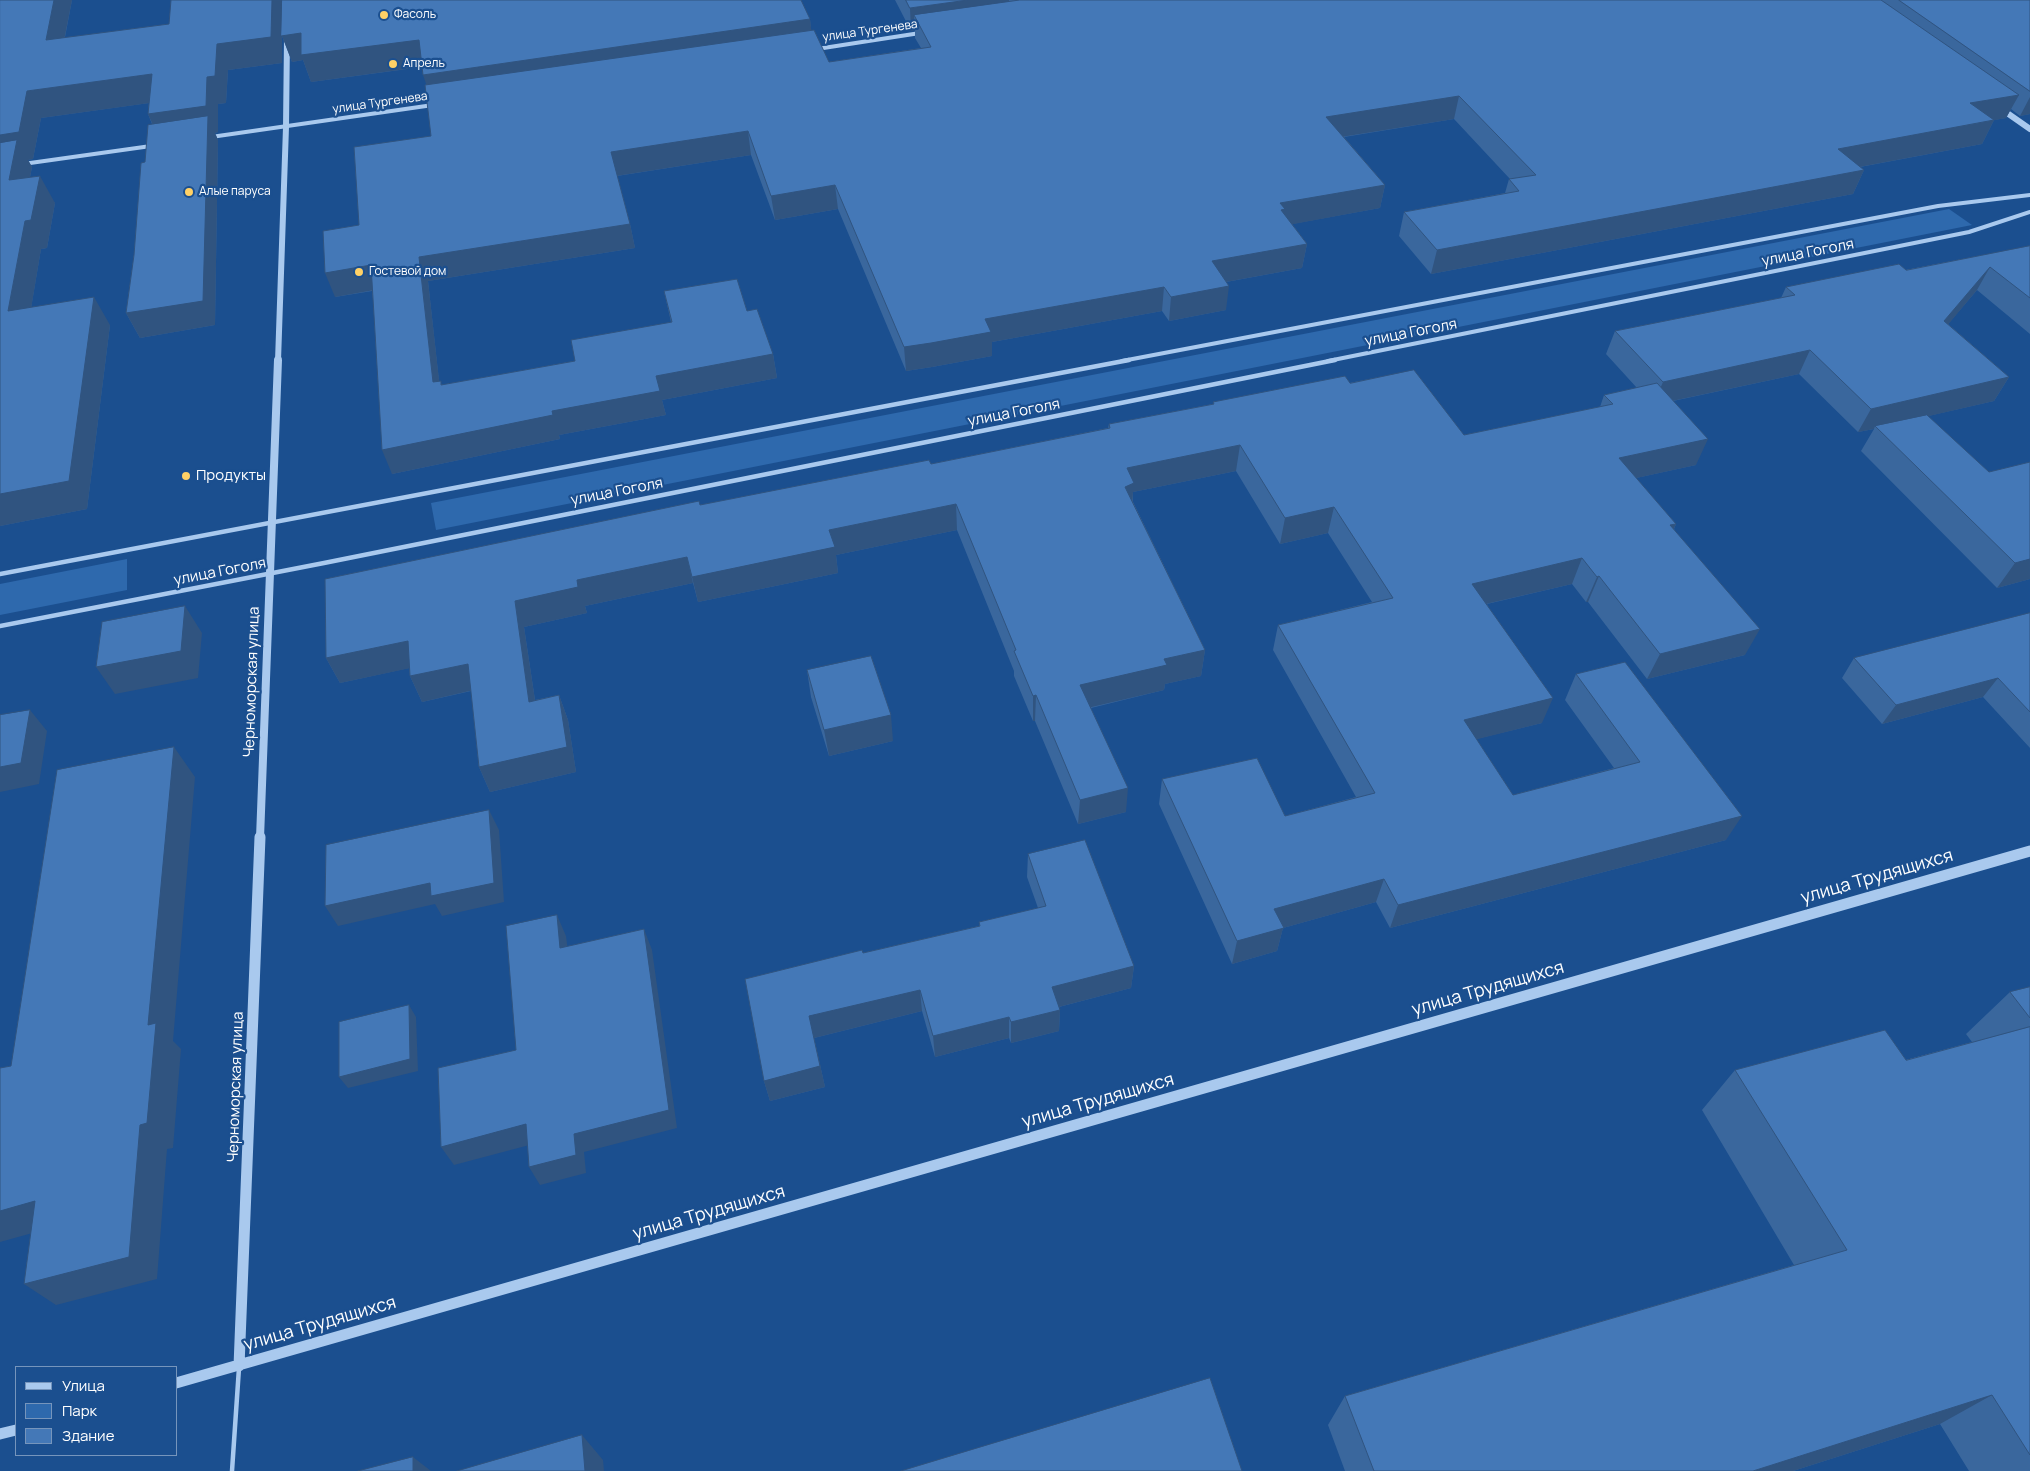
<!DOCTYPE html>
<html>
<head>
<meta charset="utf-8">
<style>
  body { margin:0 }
  #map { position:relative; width:2030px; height:1471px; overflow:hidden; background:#1b4f8f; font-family:Manrope,sans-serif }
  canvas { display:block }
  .legend { position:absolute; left:15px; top:1366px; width:162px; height:90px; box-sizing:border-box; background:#1b4f8f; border:1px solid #7695bc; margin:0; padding:6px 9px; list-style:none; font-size:15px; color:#fff }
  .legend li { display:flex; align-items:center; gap:10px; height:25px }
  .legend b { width:25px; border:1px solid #7695bc }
</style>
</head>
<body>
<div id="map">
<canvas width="2030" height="1471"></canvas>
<ul class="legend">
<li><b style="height:6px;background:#a9c9ee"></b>Улица</li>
<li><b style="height:14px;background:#2e69ad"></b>Парк</li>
<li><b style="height:14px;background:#4478b7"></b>Здание</li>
</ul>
</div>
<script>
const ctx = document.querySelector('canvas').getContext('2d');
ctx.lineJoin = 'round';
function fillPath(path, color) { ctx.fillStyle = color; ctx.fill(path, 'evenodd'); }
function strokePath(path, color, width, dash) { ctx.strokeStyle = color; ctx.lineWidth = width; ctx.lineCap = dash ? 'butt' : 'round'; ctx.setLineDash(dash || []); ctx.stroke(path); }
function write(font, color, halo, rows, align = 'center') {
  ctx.font = font + ' Manrope,sans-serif'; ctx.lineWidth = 4.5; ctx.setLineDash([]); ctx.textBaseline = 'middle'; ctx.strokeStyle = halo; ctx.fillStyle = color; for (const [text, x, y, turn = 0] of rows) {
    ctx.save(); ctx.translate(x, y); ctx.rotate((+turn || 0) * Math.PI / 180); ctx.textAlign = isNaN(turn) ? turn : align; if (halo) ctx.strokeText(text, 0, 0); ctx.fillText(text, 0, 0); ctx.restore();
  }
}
const green = new Path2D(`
  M1949 209 1972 225 436 530 431 503Z
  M127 559V590L0 615V584Z`);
const service = new Path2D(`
  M232 1471 239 1368`);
const minorFar1 = new Path2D(`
  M817 49 920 33
  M211 137 433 105
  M23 164 151 146
  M1122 361 1938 206 2030 195
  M1328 361 1969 232 2030 212`);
const minor = new Path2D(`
  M0 574 1129 360
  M0 626 324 563 1335 360`);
const tertiaryFar2 = new Path2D(`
  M2000 108 2030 129
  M278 361 286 127 287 38`);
const tertiaryFar1 = new Path2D(`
  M260 838 278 360`);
const tertiary = new Path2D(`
  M239 1366 260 837
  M176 1383 2030 851
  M0 1434 16 1430`);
const wall = new Path2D(`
  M0 0H72L65 37 810 19 811 30 829 62 921 48 915 38V30L911 31 895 0H2030V114L2020 116 2011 109 2006 118 1994 120 1982 144 1860 167 1864 170 1853 194 1431 274 1399 236 1404 212 1505 193 1509 179H1510L1454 119 1344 137 1385 185 1380 208 1292 224 1307 244 1302 268 1226 282V310L1169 321 1162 311 992 342V356L932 367 906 371 838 209 775 220 751 155 617 176 630 224 635 248 428 281 439 381 442 385 575 361 671 322 664 291 747 311 773 354 777 378 662 400 666 415 559 435 560 439 392 474 372 291 335 297 359 225 431 136 427 85 422 67 311 82 303 60 292 62 282 36V63L228 70 226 103 218 104V132L215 133 218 140 215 325 140 338 126 313 134 255 145 162 152 124 148 114 149 103 41 118 33 159 28 160 32 167 30 177 55 203 47 248 41 249 31 308 110 325 87 509 0 526Z
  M2030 246V334L1977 290 1948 324 2009 377 1994 401 1928 416 2030 579 1997 588 1861 451 1874 429 1858 432 1799 374 1673 401 1696 465 1636 478 1676 524 1674 529 1745 655 1647 679 1588 602H1586L1572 584 1487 604 1542 723 1476 739 1513 795 1614 768 1565 700 1576 674 1726 840 1390 928 1376 902 1283 928 1277 951 1232 964 1159 804 1162 779 1285 816 1356 797 1273 650 1278 625 1372 602 1328 533 1280 544 1236 471 1133 492V502L1205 650 1201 676 1165 684 1164 690 1091 708 1126 812 1078 824 1035 721H1033L1014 676V671L957 530 836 555 838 573 698 602 693 583 585 606 587 613 524 627 535 700 559 695 568 720 576 772 490 792 479 767 471 691 422 702 410 676 409 668 340 683 326 658 700 505 931 464 1108 428 1109 424 1213 404V402L1350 383 1464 435 1600 407 1604 395 1637 388 1606 354 1615 331 1781 298 1786 287 1906 270Z
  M2030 613V748L1983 697 1882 724 1842 678 1854 658Z
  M807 670 893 741 829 756 811 697Z
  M1028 854 1134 966 1131 988 1059 1007 1060 1010 1059 1031 1011 1043 1009 1038 935 1057 922 1011 814 1038 825 1087 770 1101 764 1081 863 953 979 926V922L1038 908 1027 877Z
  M2030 987V1471H1969L1940 1424 1793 1471H1345L1328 1425 1345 1396 1794 1265 1702 1110 1735 1070 1906 1060 1972 1042 1966 1034 2010 992Z`);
const shadedWall = new Path2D(`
  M54 0H72L59 66 46 40Z
  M272 0H282L301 33 419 40 428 66 311 82 303 60 292 62 282 36V63L228 70 226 103 218 104V132L215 133 218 140 215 325 140 338 126 313 160 141 148 114 207 77 217 44Z
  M968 0H1009V17L914 15 915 30 911 31 910 8Z
  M810 19 813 45 432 101 423 75Z
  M152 74 164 101 41 118 33 159 28 160 32 167 24 207 0 164V135L27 91Z
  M2019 95 2006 118 1958 127 1970 103Z
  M1459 96 1454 119 1322 140 1326 117Z
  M2030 97V114L2020 116Z
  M1994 120 1982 144 1827 173 1838 149Z
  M748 131 751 155 616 176 611 152Z
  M1864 170 1853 194 1431 274 1437 250Z
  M40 176 55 203 47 248 41 249 26 339 8 311 25 221Z
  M835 185 838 209 775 220 771 196Z
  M1385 185 1380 208 1283 226 1280 203Z
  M630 224 635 248 428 281 442 407 433 382 419 257Z
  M1307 244 1302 268 1209 285 1212 261Z
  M371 265 380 289 335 297 325 273Z
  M1990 267 1977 290 1931 345 1944 321Z
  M1229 286 1226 310 1169 321 1171 297Z
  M1164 287 1162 311 992 342V356L932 367 906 371 904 347 985 319Z
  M94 297 110 325 87 509 0 526V494Z
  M1810 350 1799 374 1653 405 1663 382Z
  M773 354 777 378 662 400 666 415 559 435 560 439 392 474 382 450 552 411 656 376Z
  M2009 377 1994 401 1877 428 1875 426 1874 429 1858 432 1871 409Z
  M1708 439 1696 465 1609 484 1619 458Z
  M1240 445 1236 471 1133 492 1132 509 1123 513 1127 468Z
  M956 504 957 530 836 555 838 573 698 602 692 577 829 530Z
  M1334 507 1328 533 1280 544 1285 518Z
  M1676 524 1664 550 1670 525Z
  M687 557 693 583 585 606 587 613 524 627 539 727 529 702 515 601 577 580Z
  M1582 558 1572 584 1464 609 1472 584Z
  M2030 559V579L1997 588 2015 563Z
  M1599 576 1588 602H1586L1597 577Z
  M185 606 202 633 198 678 115 694 96 667Z
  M1760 629 1745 655 1647 679 1660 654Z
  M408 641 420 666 340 683 326 658Z
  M1205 650 1201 676 1165 684 1164 690 1079 710 1080 685 1164 659Z
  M468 664 478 689 422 702 410 676Z
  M1998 678 1983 697 1882 724 1896 705Z
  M559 695 568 720 576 772 490 792 479 767Z
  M1036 695 1035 721H1033V696Z
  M1553 698 1542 723 1454 745 1464 720Z
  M30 710 47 731 39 784 0 792V767Z
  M891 715 893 741 829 756 824 730Z
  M174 747 195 777 173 1041 181 1049 173 1148 167 1149 157 1279 56 1305 24 1284 140 1125 148 1025Z
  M1128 788 1126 812 1078 824 1080 800Z
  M489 810 499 830 504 902 442 916 435 904 338 926 325 906Z
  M1742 816 1726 840 1390 928 1398 905Z
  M1384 879 1376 902 1283 928 1277 951 1232 964 1237 941 1274 909Z
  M557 915 566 936 570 968 560 948Z
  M644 929 652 950 677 1128 584 1152 586 1173 540 1185 529 1167 574 1134Z
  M1134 966 1131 988 1051 1009 1052 987Z
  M920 990 922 1011 814 1038 825 1087 770 1101 764 1081 809 1016Z
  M409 1005 416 1017 418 1071 348 1088 339 1077Z
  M1060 1010 1059 1031 1011 1043V1022Z
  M1009 1017V1038L935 1057 933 1036Z
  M526 1124 537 1143 454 1165 441 1147Z
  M35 1201 65 1224 0 1242V1211Z
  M1992 1395 1940 1424 1793 1471H1753Z
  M582 1435 603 1460 604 1471H585Z
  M413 1457 431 1471H413Z`);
const building = new Path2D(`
  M0 0H54L46 40 169 24 171 0H272L271 37 217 44 215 76 207 77 206 106 148 114 152 74 27 91 19 132 0 135Z
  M282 0H801L810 19 423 75 419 40 301 55V33L281 36Z
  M906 0H968L910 8Z
  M1020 0H1881L2019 95 1970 103 1994 120 1838 149 1864 170 1437 250 1404 212 1519 191 1509 179 1536 175 1459 96 1326 117 1385 185 1280 203 1285 209 1281 210 1307 244 1212 261 1229 286 1171 297 1164 287 985 319 991 332 931 343 904 347 835 185 771 196 748 131 611 152 630 224 419 257 433 382 441 381V385L575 361 571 340 672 322 664 291 737 279 747 311 757 309 773 354 656 376 660 391 552 411 553 415 382 450 371 265 325 273 323 231 359 225 354 147 431 136 425 85 814 30 829 62 931 47 914 15Z
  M1899 0H2030V91Z
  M208 116 203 301 126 313 134 255 141 163 145 162 148 125Z
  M17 140 9 180 40 176 31 220 25 221 8 311 94 297 69 481 0 494V143Z
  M2030 246V298L1990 267 1944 321 2009 377 1871 409 1810 350 1663 382 1615 331 1795 295 1786 287 1899 264 1906 270Z
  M1414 370 1464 435 1613 404 1604 395 1657 383 1708 439 1619 458 1676 524 1670 525 1760 629 1660 654 1599 576 1597 577 1582 558 1472 584 1553 698 1464 720 1513 795 1640 762 1576 674 1625 662 1742 816 1398 905 1384 879 1274 909 1284 928 1237 941 1162 779 1257 758 1285 816 1375 793 1278 625 1393 598 1334 507 1285 518 1240 445 1127 468 1134 483 1125 487 1205 650 1164 659 1167 665 1080 685 1128 788 1080 800 1036 695 1033 696 1014 651 1016 650 956 504 829 530 835 547 692 577 687 557 577 580 578 587 515 601 529 702 559 695 567 747 479 767 468 664 410 676 408 641 326 658 325 579 699 501 700 505 929 460 931 464 1110 428 1109 424 1214 404 1213 402 1345 376 1350 383Z
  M1927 415 1989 472 2030 462V559L2015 563 1875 426Z
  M185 606 181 651 96 667 102 622Z
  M2030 613V712L1998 678 1896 705 1854 658Z
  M871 656 891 715 824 730 807 670Z
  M30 710 21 763 0 767V715Z
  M174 747 148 1025 156 1023 147 1123 140 1125 129 1257 24 1284 35 1201 0 1211V1068L11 1066 57 770Z
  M489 810 494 883 431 896 430 883 325 906 326 845Z
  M1085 840 1134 966 1052 987 1060 1010 1011 1022 1009 1017 933 1036 920 990 809 1016 820 1066 764 1081 745 979 862 950 863 953 980 926 979 922 1046 906 1028 854Z
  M557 915 560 948 644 929 669 1110 574 1134 576 1155 529 1167 526 1124 441 1147 438 1068 516 1050 506 926Z
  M2030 987V1018L2010 992Z
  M409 1005 410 1059 339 1077V1022Z
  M2030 1027V1455L1992 1395 1753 1471H1374L1345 1396 1847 1250 1735 1070 1885 1030 1906 1060Z
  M1210 1378 1242 1471H901Z
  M582 1435 585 1471H457Z
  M413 1457V1471H358Z`);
const markers = [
  [384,15,5,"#ffd166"],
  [393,64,5,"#ffd166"],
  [189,192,5,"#ffd166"],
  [359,272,5,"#ffd166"],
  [186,476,5,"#ffd166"]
];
const farPoinames = [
  ["Фасоль",394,15],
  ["Апрель",403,64],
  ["Алые паруса",199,192],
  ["Гостевой дом",369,272]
];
const farStreetnames = [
  ["улица Тургенева",870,31,-8],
  ["улица Тургенева",380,103,-8]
];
const streetNames = [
  ["улица Гоголя",1808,253,-11],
  ["улица Гоголя",1411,333,-11],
  ["улица Гоголя",1014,413,-11],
  ["улица Гоголя",617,492,-11],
  ["улица Гоголя",220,572,-11],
  ["Черноморская улица",252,682,-88],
  ["Черноморская улица",236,1087,-88]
];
const poiNames = [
  ["Продукты",196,476]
];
const nearStreetnames = [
  ["улица Трудящихся",1877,877,-16],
  ["улица Трудящихся",1488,989,-16],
  ["улица Трудящихся",1098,1101,-16],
  ["улица Трудящихся",709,1213,-16],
  ["улица Трудящихся",320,1324,-16]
];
fillPath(green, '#2e69ad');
strokePath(service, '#a9c9ee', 4.5);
strokePath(minorFar1, '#a9c9ee', 4);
strokePath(minor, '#a9c9ee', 4.5);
strokePath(tertiaryFar2, '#a9c9ee', 6);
strokePath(tertiaryFar1, '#a9c9ee', 8);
strokePath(tertiary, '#a9c9ee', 11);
fillPath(wall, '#3a679d');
fillPath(shadedWall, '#305480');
fillPath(building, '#4478b7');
strokePath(building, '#305480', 1);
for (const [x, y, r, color] of markers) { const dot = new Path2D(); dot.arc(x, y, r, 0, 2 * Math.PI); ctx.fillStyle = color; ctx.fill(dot); strokePath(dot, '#1b4f8f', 2); }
write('12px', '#fff', '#1b4f8f', farPoinames, 'left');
write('12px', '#fff', '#1b4f8f', farStreetnames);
write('15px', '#fff', '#1b4f8f', streetNames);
write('15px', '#fff', '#1b4f8f', poiNames, 'left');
write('18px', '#fff', '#1b4f8f', nearStreetnames);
</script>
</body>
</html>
